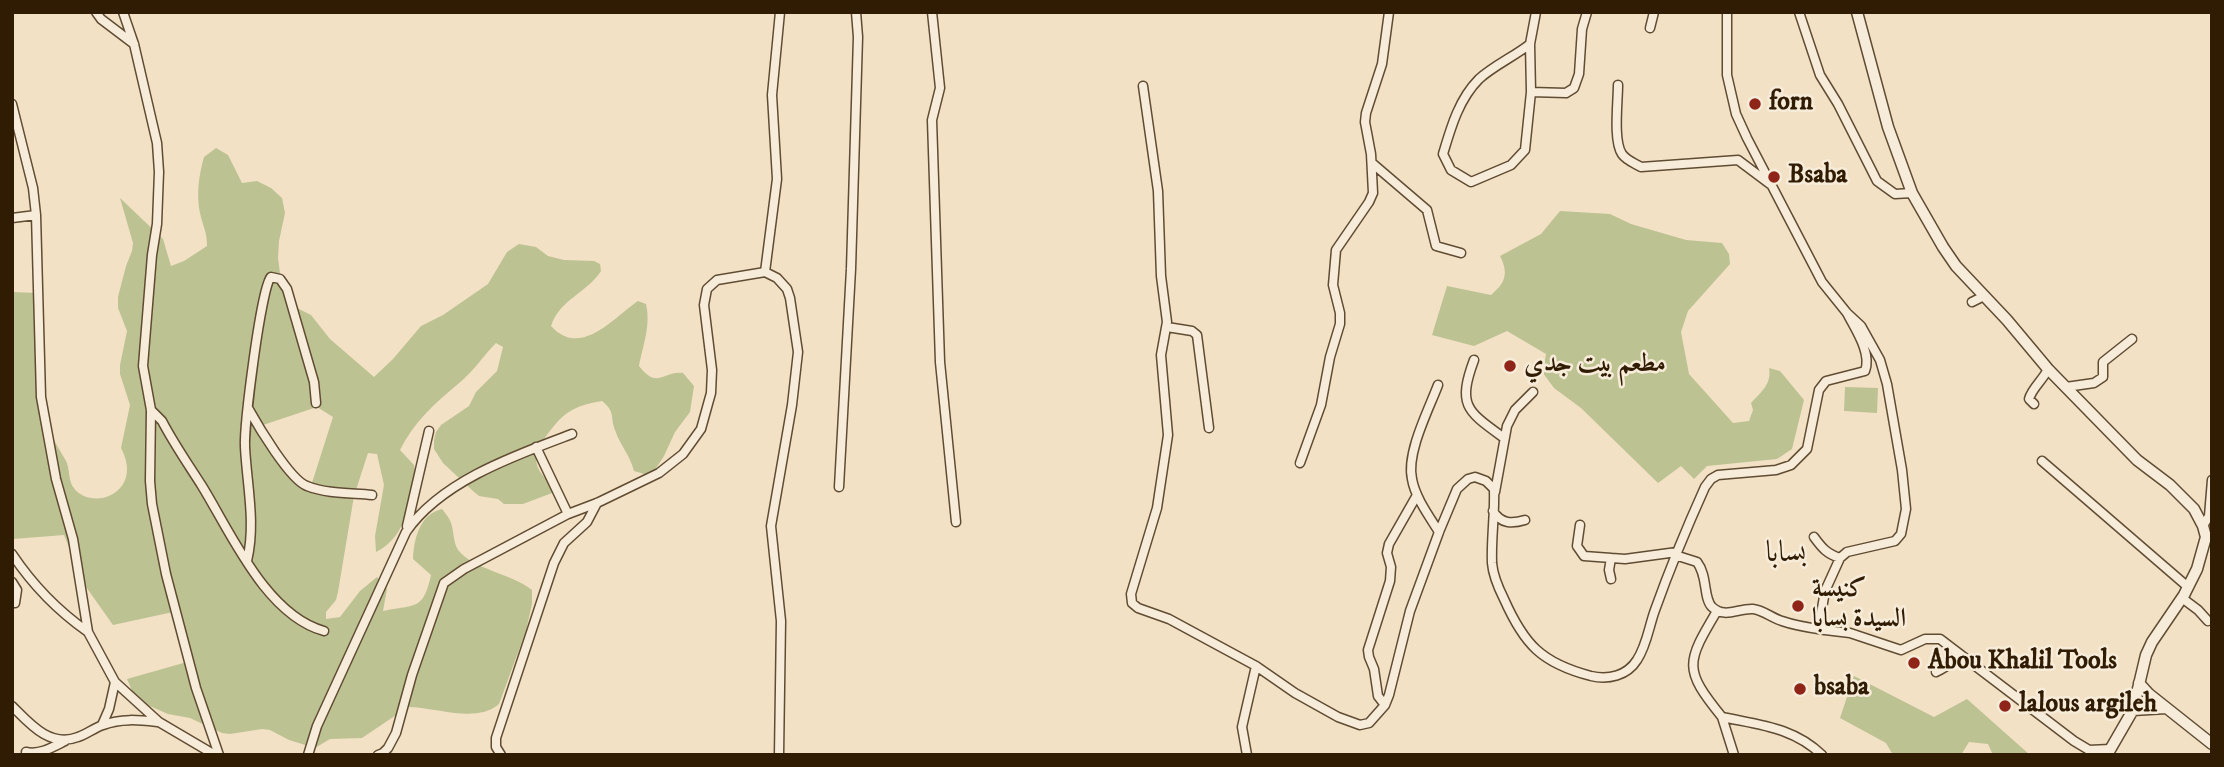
<!DOCTYPE html>
<html>
<head>
<meta charset="utf-8">
<style>
  body { margin:0 }
  #map { position:relative; width:2224px; height:767px; overflow:hidden; background:#f2e1c4; font-family:"IM FELL DW Pica",serif }
  canvas { display:block }
  .frame { position:absolute; inset:0; border:14px solid #301b03; pointer-events:none }
</style>
</head>
<body>
<div id="map">
<canvas width="2224" height="767"></canvas>
<div class="frame"></div>
</div>
<script>
const ctx = document.querySelector('canvas').getContext('2d');
ctx.lineJoin = 'round';
function fillPath(path, color) { ctx.fillStyle = color; ctx.fill(path, 'evenodd'); }
function strokePath(path, color, width, dash) { ctx.strokeStyle = color; ctx.lineWidth = width; ctx.lineCap = dash ? 'butt' : 'round'; ctx.setLineDash(dash || []); ctx.stroke(path); }
function write(font, color, halo, rows, align = 'center') {
  ctx.font = font + ' "IM FELL DW Pica",Amiri,serif'; ctx.lineWidth = 5; ctx.setLineDash([]); ctx.textBaseline = 'middle'; ctx.strokeStyle = halo; ctx.fillStyle = color; for (const [text, x, y, turn = 0] of rows) {
    ctx.save(); ctx.translate(x, y); ctx.rotate((+turn || 0) * Math.PI / 180); ctx.textAlign = isNaN(turn) ? turn : align; if (halo) ctx.strokeText(text, 0, 0); ctx.fillText(text, 0, 0); ctx.restore();
  }
}
const green = new Path2D(`
  M216 148 228 155 242 183 257 181 271 188 282 198 285 213 279 241 278 258 282 289 295 307 311 315 330 339 374 377 393 359 421 326 443 315 488 284 507 252 519 244 536 247 548 256 564 260 594 261 600 264 601 271C587 293 560 299 551 326 581 359 614 317 638 301L646 304C651 326 643 345 639 366 658 390 662 371 683 373L694 386 690 412 675 432 664 456 651 476 634 471C630 455 620 445 615 430 610 418 616 412 602 401 571 406 562 414 544 439 539 446 534 455 537 465 540 476 552 481 552 493L523 504H504L498 499 479 496 473 491 443 463 434 449V440L436 432 441 425 469 406 476 392 497 371 503 347 496 343C483 356 473 372 458 384 435 403 413 423 400 450L414 465 415 470C408 502 409 535 376 552L375 536 384 485 377 454 368 453 354 496 338 592 336 600 326 612V619L340 617 360 591 377 577 387 589 383 611C416 604 423 611 431 575L413 559C414 538 420 514 442 509 445 513 449 517 451 523 454 531 453 542 458 550 474 570 511 573 532 590V604L526 631 499 704C476 724 435 707 408 707L362 738 330 739 315 748 289 740 270 730 262 729 230 734 222 733 190 718 168 714 136 700 127 679 187 662 173 612 113 625 84 584 64 535 13 539 12 292 37 293C39 322 41 350 43 379 44 391 43 405 46 417 49 434 58 447 66 461 70 469 68 479 73 487 91 513 145 493 121 448L130 405 120 374V365L127 331 118 308V297L126 266 132 251 133 243 120 198 163 239 171 266 184 261 207 246C207 231 203 227 200 213 196 194 199 175 204 157ZM317 407 333 417 311 486 303 483 263 425Z
  M1560 211 1610 214 1631 224 1686 240 1722 243 1729 254 1730 264 1688 311 1681 332 1689 374 1733 423 1749 421 1753 410 1751 403C1761 392 1772 384 1769 368L1780 371 1804 400 1792 449 1777 459 1707 466 1694 479 1681 466 1658 483 1581 408 1554 388 1543 373 1546 354 1507 331 1474 346 1432 335 1447 286 1491 295C1505 283 1509 274 1500 256L1541 234Z
  M1845 387 1878 388 1877 413 1844 411Z
  M1854 676 1934 717 1967 699 2030 755H1993L1988 744 1969 742 1961 755H1893L1886 743 1840 718Z`);
const minor = new Path2D(`
  M96 12 101 19 134 44
  M123 12 134 44 157 143 159 172 157 224 152 255 143 366 151 410 150 481 152 504 166 574 196 688 219 755
  M932 12 940 88 932 120 940 362 956 522
  M1727 12V75L1736 114 1747 138 1822 282 1847 313 1861 326 1880 360 1887 384 1902 470 1906 509 1901 534 1895 541 1847 552 1840 558 1825 591 1820 620 1825 630 1850 633 1901 650 1925 639H1940L2074 741 2089 750 2110 749
  M1799 12 1820 75 1838 104 1877 181 1895 194 1912 193
  M1650 28 1654 12
  M1530 44C1515 56 1493 66 1479 79 1459 99 1451 127 1443 154L1451 170 1471 182 1511 165 1525 150 1531 92 1530 44 1536 12
  M1618 85C1618 102 1613 141 1622 154 1626 160 1634 163 1641 167L1738 160 1770 184
  M1143 86 1158 191 1161 276 1167 322 1161 355 1168 435 1157 508 1131 594 1132 603 1138 608 1169 619 1256 666 1295 693 1338 717 1360 725 1369 723 1385 705 1389 695 1410 611 1439 532 1457 489 1468 479 1475 477 1486 481 1494 489C1495 514 1491 539 1492 563 1493 576 1498 587 1504 599 1524 644 1541 663 1591 676 1608 680 1627 676 1637 660 1647 645 1649 626 1655 610 1670 568 1687 527 1705 487L1711 479 1718 475 1776 470 1791 465 1807 449 1819 390 1826 381 1865 371C1872 353 1855 329 1847 313
  M1531 92 1566 93 1574 88 1579 74 1582 29 1587 12
  M12 104 33 188 36 215 41 397 56 479 73 539 88 632 115 682 159 722 215 755
  M1372 163 1427 210 1436 246 1461 253
  M12 218 36 215
  M1972 302 1984 296
  M1167 327 1192 331 1197 335 1209 428
  M1474 360C1457 406 1467 411 1504 438
  M1438 385C1429 409 1406 453 1412 479 1415 497 1429 516 1439 532
  M2066 387 2094 383 2103 377V362L2132 339
  M2034 404 2029 399C2032 388 2043 380 2048 369
  M248 408C258 426 290 480 307 486 327 494 352 493 372 495
  M151 410 162 421C174 444 188 464 202 486 231 533 266 615 324 631
  M536 447 568 514
  M2042 461 2188 587
  M1300 463 1321 405 1330 357 1340 324V313L1333 285 1336 250 1369 202 1373 193 1371 154 1365 122 1366 113 1382 64 1389 12
  M839 487 851 269 858 37 856 12
  M1495 492 1507 426 1515 410 1533 392
  M1493 511C1501 524 1512 524 1525 520
  M1580 525 1577 546 1584 556 1625 559 1677 552
  M407 526 429 431
  M2203 526 2209 516 2212 480
  M1814 537C1822 548 1827 554 1840 558
  M12 554C32 584 58 611 88 632
  M1675 555 1697 562C1708 576 1703 598 1712 607 1725 619 1738 608 1753 609 1763 610 1772 618 1782 621 1796 626 1811 628 1825 630
  M1611 558 1609 570 1611 579
  M247 561C256 523 247 486 245 447 244 426 261 287 271 277L280 279 287 289 314 382 316 403
  M12 582 17 590 15 603
  M2182 598 2198 610 2208 621
  M1717 611C1686 663 1683 669 1722 717 1759 725 1793 727 1822 755
  M1936 672C1946 667 1953 663 1958 653
  M1385 705 1378 696 1374 669 1369 657 1368 650 1390 581 1391 567 1387 553 1389 544 1417 495
  M12 706C30 724 50 748 78 737 87 734 94 728 103 725 121 718 139 720 158 722
  M1722 717 1734 755
  M102 725 109 709 115 682
  M26 752C40 755 53 747 65 741
  M308 755 317 726 406 532C441 481 516 455 572 434
  M378 755 383 753 388 748 396 733 412 675 444 583 464 569 568 514 597 503 659 473 683 454 701 429 711 393 712 370 704 305 707 289 717 280 765 272
  M501 755 496 747V738L554 563 564 543 587 522 597 503
  M779 755 781 621 771 526 792 405 798 352 790 298 787 289 777 278 765 272 777 179 772 95 780 12
  M1247 755 1242 727 1256 666`);
const tertiary = new Path2D(`
  M1857 12 1888 127 1912 193 1943 247 1956 266 2007 320 2048 369 2137 460 2170 485 2194 509 2203 526 2206 537 2197 569 2184 595 2152 642 2146 655 2133 710 2107 755
  M2139 683 2149 694 2212 744
  M2133 710 2166 708`);
const markers = [
  [1755,104,7,"#8f2418"],
  [1774,177,7,"#8f2418"],
  [1510,366,7,"#8f2418"],
  [1798,606,7,"#8f2418"],
  [1914,663,7,"#8f2418"],
  [1800,689,7,"#8f2418"],
  [2005,706,7,"#8f2418"]
];
const poiNames = [
  ["forn",1769,104],
  ["Bsaba",1788,177],
  ["مطعم بيت جدي",1524,366],
  ["كنيسة",1812,591],
  ["السيدة بسابا",1812,621],
  ["Abou Khalil Tools",1928,663],
  ["bsaba",1814,689],
  ["lalous argileh",2019,706]
];
const quarterNames = [
  ["بسابا",1786,555]
];
fillPath(green, '#bdc292');
strokePath(minor, '#604c33', 11);
strokePath(tertiary, '#604c33', 13);
strokePath(minor, '#f7ecd9', 8);
strokePath(tertiary, '#f7ecd9', 10);
for (const [x, y, r, color] of markers) { const dot = new Path2D(); dot.arc(x, y, r, 0, 2 * Math.PI); ctx.fillStyle = color; ctx.fill(dot); strokePath(dot, '#f7ecd9', 2.5); }
write('bold 26px', '#301b03', '#f7ecd9', poiNames, 'left');
write('30px', '#301b03', '#f7ecd9', quarterNames);
</script>
</body>
</html>
